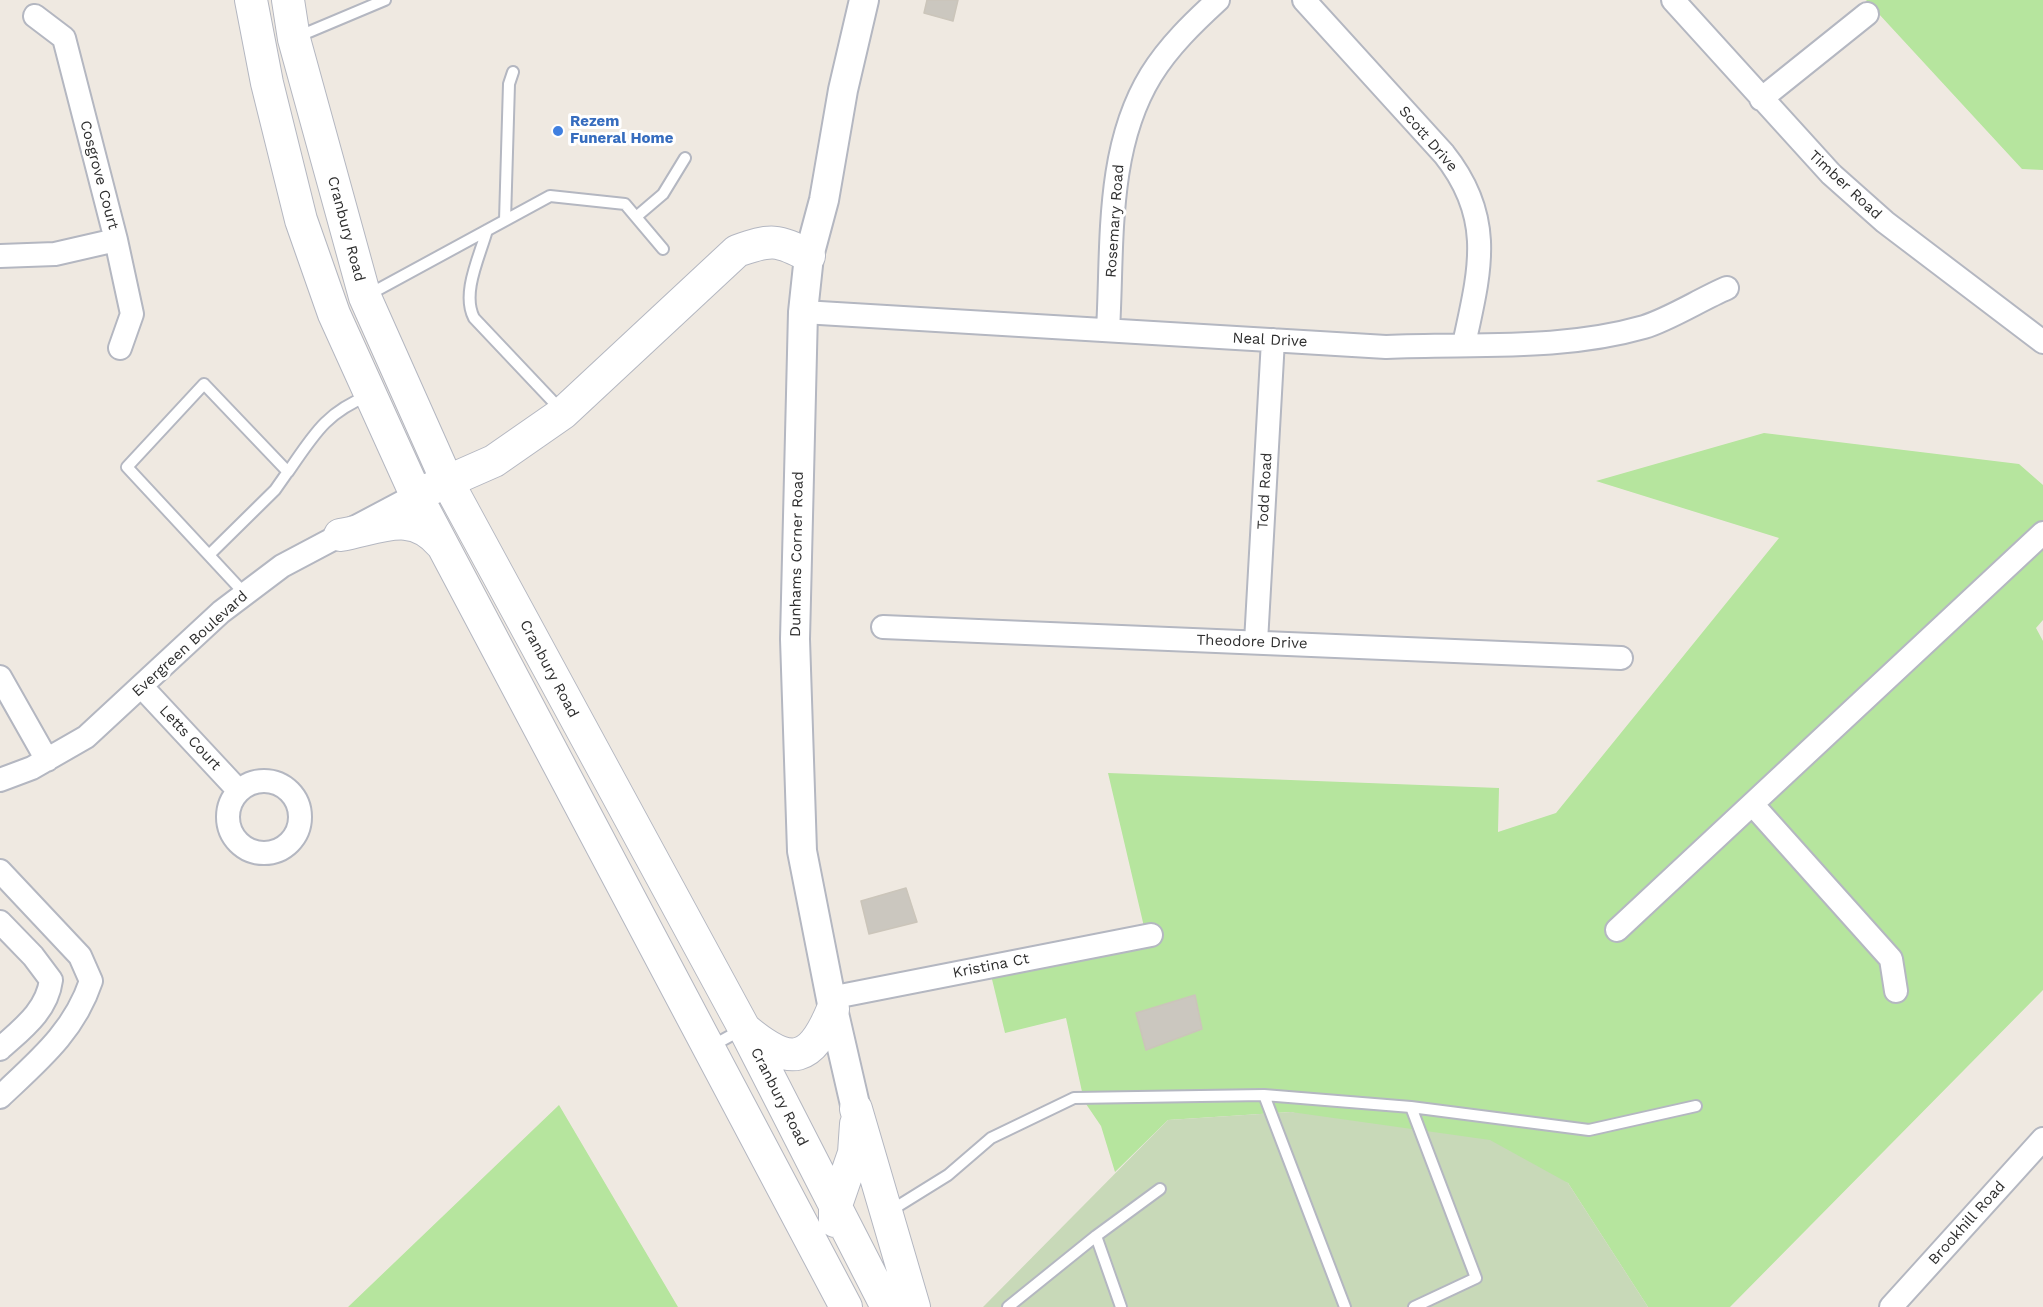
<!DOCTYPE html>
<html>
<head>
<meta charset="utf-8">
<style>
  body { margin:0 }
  canvas { display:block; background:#efe9e1 }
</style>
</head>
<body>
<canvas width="2043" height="1307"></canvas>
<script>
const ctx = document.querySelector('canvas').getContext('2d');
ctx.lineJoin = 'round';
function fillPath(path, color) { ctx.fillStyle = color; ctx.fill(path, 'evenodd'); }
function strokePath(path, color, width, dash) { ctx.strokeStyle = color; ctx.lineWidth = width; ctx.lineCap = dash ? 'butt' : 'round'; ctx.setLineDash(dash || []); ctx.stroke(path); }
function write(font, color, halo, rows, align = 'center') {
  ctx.font = font + ' "Work Sans",sans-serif'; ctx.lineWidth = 6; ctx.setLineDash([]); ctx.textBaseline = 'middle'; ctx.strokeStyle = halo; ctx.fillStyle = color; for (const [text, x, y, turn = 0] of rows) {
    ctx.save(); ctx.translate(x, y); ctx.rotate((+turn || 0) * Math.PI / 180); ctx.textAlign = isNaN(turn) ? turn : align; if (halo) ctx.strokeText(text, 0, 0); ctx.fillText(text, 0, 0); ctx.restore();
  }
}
const green = new Path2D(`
  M1866 0H2043V170L2022 169Z
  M1764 433 2019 464 2043 485V620L2036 628 2043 641V990L1730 1307H1648L1568 1183 1291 1112 1168 1120 1115 1172 1101 1126 1084 1101 1066 1018 1005 1033 990 971 1145 931 1108 773 1499 788 1498 832 1556 813 1779 538 1596 481Z
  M559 1105 678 1307H348Z`);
const cemetery = new Path2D(`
  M1291 1112 1490 1140 1568 1183 1648 1307H983L1168 1120Z`);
const building = new Path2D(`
  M927 0H958L953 21 924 13Z
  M906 888 917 922 869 934 861 901Z
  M1195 995 1202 1029 1146 1050 1136 1013Z`);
const service = new Path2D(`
  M297 37 385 0
  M636 217 663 194 685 158
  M505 220 509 84 513 72
  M487 230C480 256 461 293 474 318L561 410
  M368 295 550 196 625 204 663 249
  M209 555 275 490 289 470
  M245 594 127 467 204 384 288 472C313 436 326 412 368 396
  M710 1047 741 1030
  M1264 1095 1345 1307
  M1411 1107 1589 1130 1696 1106
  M890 1211 948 1175 991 1138 1074 1098 1264 1095 1411 1107 1476 1278 1414 1307
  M1096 1236 1160 1189
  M1008 1307 1096 1236 1121 1307`);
const minor = new Path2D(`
  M1304 0 1444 154C1495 218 1480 270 1464 344
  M1673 0 1831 174 1885 222 2043 342
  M35 16 64 38 116 240 132 314 120 348
  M1761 99 1867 14
  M0 256 55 254 116 240
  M803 312 1386 347C1472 343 1560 351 1644 327 1670 319 1701 299 1727 288
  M1108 330C1113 246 1105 150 1151 75 1169 46 1193 23 1218 0
  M883 627 1621 658
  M1256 642 1273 340
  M0 677 47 760
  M142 687 238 790
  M0 780 32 768 86 737 221 612 282 566 416 495
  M228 817a36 36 0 1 1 72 0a36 36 0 1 1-72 0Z
  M1753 805 1891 959 1896 991
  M0 871 80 956 91 981C74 1032 38 1061 0 1097
  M0 922 33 956 51 980C47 1011 22 1029 0 1049
  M1617 930 2043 533
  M830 998 1151 935
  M1891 1307 2043 1139`);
const tertiary = new Path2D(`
  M856 1109 833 1009 802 851 795 639 803 312 809 256 824 200 843 90 864 0`);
const secondary = new Path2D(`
  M251 0 267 83 301 220 334 314 416 495 846 1307
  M288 0 294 39 365 297 447 481 744 1028 887 1307
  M428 490 494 461 563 413 737 251C771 239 777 239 809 256
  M340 535C380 528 412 509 441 544
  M746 1030C792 1068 811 1062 833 1009
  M856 1109 914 1307
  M835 1221V1208L854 1153 856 1124`);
const markers = [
  [558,131,6,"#3f7fe0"]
];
const shopNames = [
  ["Rezem",570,122],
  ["Funeral Home",570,139]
];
const streetNames = [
  ["Scott Drive",1428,139,49],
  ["Cosgrove Court",99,175,75],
  ["Timber Road",1845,185,43],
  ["Rosemary Road",1115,221,-86],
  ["Cranbury Road",346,229,75],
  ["Neal Drive",1270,340,3],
  ["Todd Road",1265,491,-87],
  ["Dunhams Corner Road",797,554,-89],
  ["Theodore Drive",1252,642,2],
  ["Evergreen Boulevard",190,644,-42],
  ["Cranbury Road",549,669,62],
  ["Letts Court",190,738,47],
  ["Kristina Ct",991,966,-11],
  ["Cranbury Road",779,1097,63],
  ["Brookhill Road",1967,1223,-48]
];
fillPath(green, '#b6e59e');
fillPath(cemetery, '#c8d9b8');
fillPath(building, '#cbc7bf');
strokePath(building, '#cbc5ba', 1.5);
strokePath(service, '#b4b7c1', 14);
strokePath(minor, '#b4b7c1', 26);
strokePath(tertiary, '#b4b7c1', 32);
strokePath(secondary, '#b4b7c1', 34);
strokePath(service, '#fff', 10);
strokePath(minor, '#fff', 22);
strokePath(tertiary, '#fff', 28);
strokePath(secondary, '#fff', 32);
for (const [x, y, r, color] of markers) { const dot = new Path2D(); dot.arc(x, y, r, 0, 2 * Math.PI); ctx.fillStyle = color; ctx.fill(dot); strokePath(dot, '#fff', 2); }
write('bold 15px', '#366cbe', '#fff', shopNames, 'left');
write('15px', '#2e2e2e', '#fff', streetNames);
</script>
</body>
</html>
